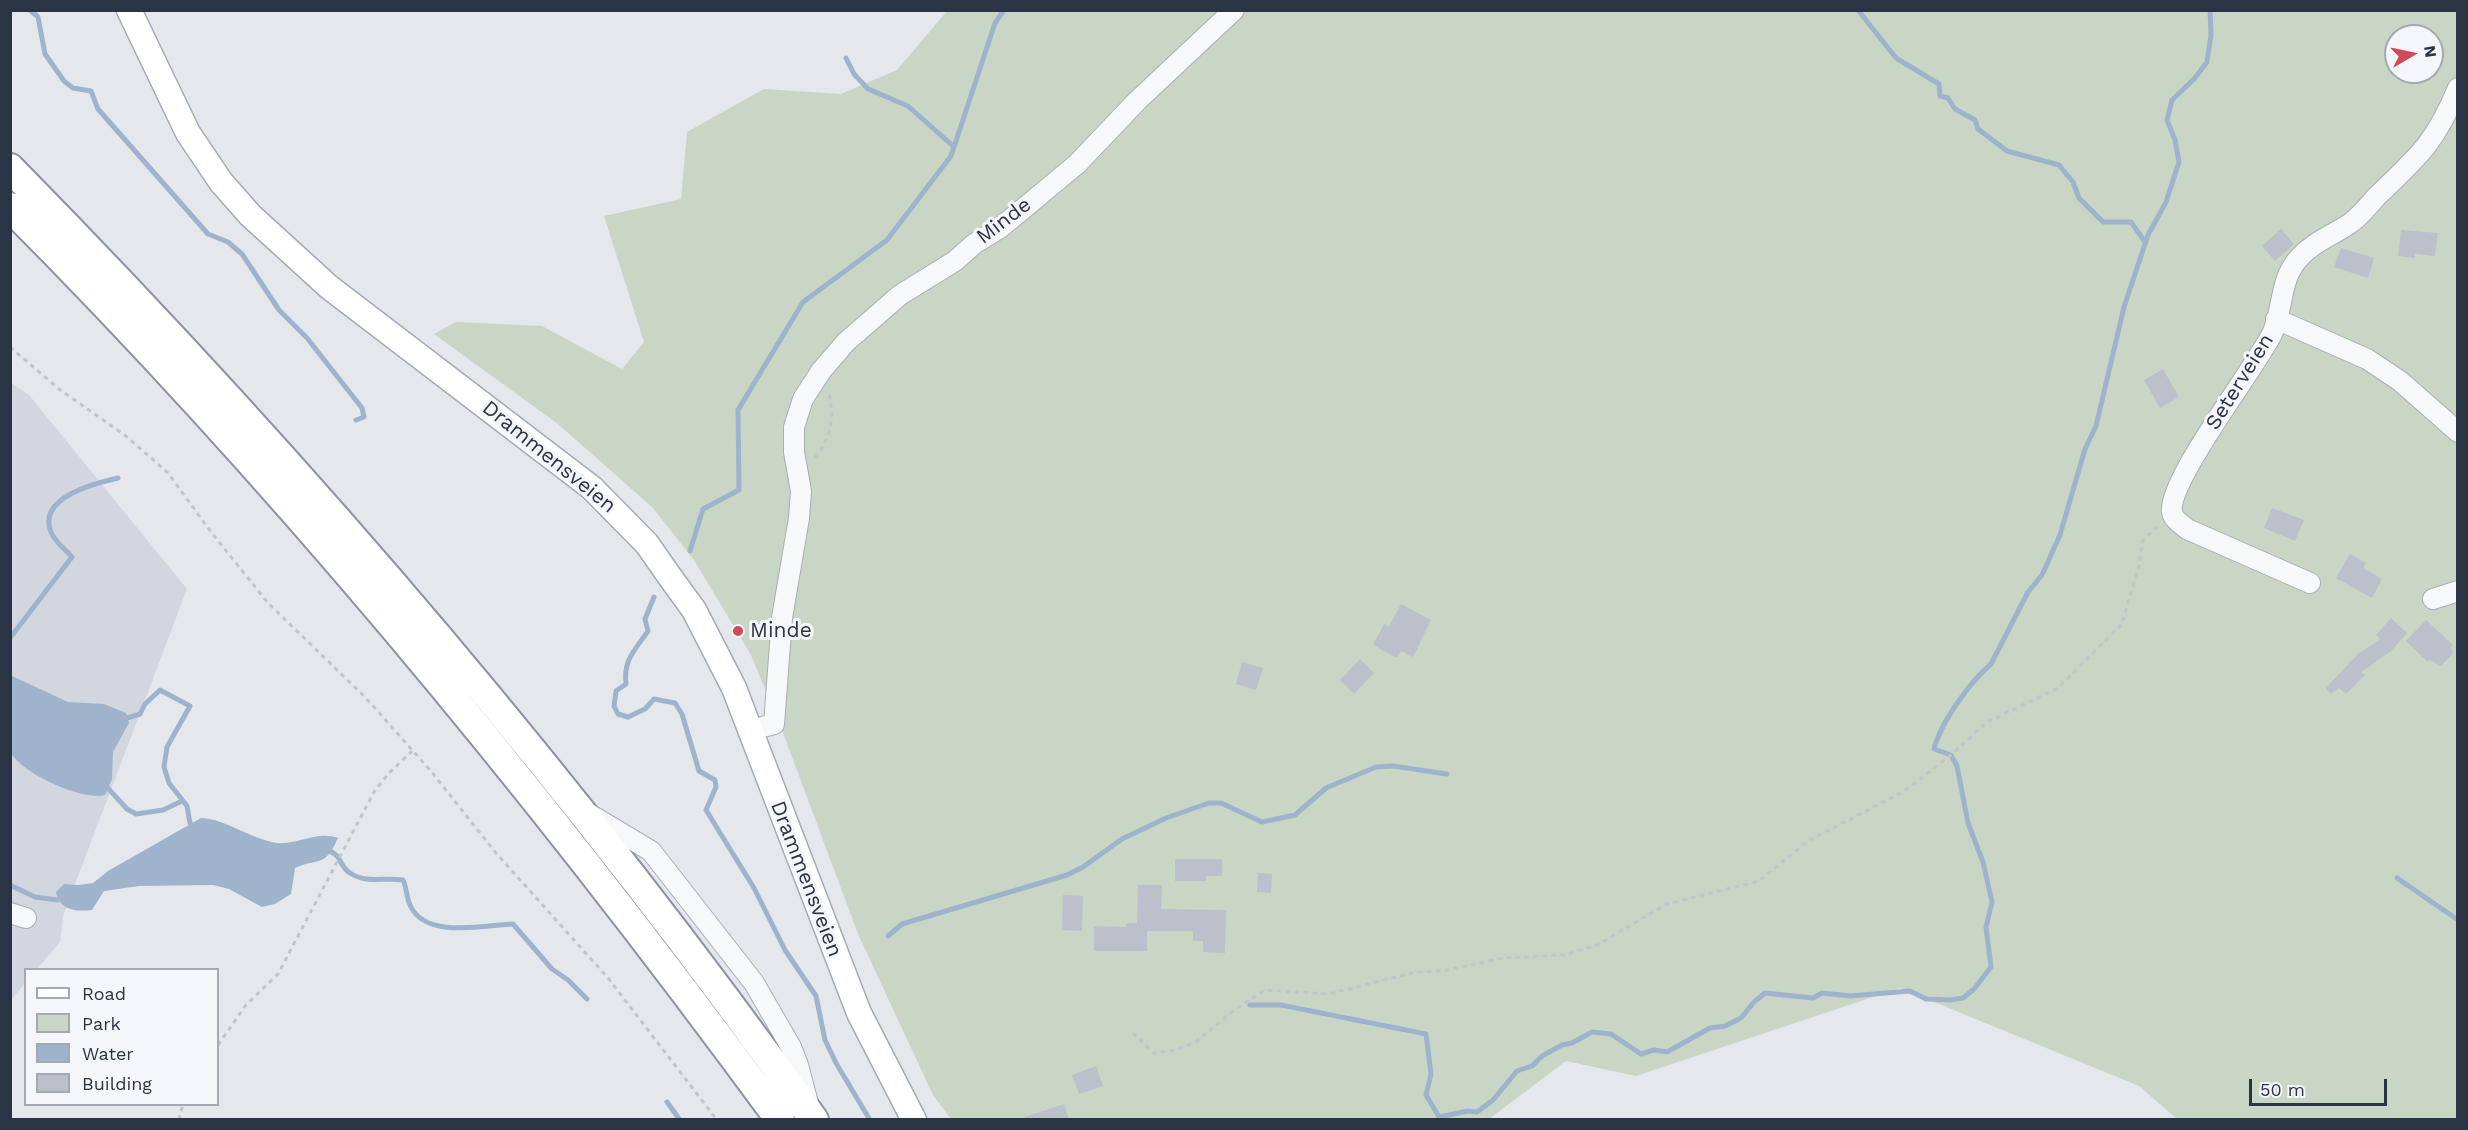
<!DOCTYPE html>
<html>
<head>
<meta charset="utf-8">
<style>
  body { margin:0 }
  #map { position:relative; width:2468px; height:1130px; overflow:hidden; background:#e4e7ec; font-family:"Work Sans",sans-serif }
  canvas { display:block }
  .frame { position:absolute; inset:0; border:12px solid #2b3445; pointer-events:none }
  .legend { position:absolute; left:24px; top:968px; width:195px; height:138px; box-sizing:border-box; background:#f4f6f9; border:2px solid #a4a8b1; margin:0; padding:8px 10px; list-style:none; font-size:18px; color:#2b3445 }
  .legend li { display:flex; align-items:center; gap:12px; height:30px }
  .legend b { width:30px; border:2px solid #a4a8b1 }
  .north { position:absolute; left:2384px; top:24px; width:60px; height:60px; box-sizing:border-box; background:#f4f6f9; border:2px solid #a4a8b1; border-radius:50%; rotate:81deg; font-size:16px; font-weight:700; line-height:24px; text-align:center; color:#2b3445 }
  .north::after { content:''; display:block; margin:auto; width:21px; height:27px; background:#d1495b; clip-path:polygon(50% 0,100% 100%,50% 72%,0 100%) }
  .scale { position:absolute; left:2249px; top:1079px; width:138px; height:27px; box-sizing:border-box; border:3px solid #2b3445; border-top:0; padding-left:8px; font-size:18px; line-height:21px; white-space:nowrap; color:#2b3445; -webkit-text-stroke:4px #f4f6f9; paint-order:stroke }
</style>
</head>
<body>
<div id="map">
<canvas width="2468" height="1130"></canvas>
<div class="frame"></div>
<ul class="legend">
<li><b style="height:8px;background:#fff"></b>Road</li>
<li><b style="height:16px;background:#c9d6c5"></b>Park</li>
<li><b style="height:16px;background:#9fb4cc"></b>Water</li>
<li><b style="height:16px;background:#bbc0ca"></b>Building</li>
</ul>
<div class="north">N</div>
<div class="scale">50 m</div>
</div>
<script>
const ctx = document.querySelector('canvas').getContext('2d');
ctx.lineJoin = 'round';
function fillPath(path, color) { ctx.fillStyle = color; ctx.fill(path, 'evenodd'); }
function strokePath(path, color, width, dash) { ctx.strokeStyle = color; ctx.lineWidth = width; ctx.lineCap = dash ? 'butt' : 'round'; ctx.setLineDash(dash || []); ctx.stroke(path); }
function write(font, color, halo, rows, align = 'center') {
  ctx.font = font + ' "Work Sans",sans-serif'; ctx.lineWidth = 6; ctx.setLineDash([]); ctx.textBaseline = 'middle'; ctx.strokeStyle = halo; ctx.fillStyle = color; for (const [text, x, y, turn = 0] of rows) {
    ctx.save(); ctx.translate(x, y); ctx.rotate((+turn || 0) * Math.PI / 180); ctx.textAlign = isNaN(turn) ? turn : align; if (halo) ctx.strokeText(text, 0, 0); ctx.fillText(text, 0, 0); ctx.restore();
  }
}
const built = new Path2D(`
  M11 383 29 395 187 589 63 916 60 942 37 969 26 970 25 983 11 1000Z`);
const green = new Path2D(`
  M947 11H2457V1119H2177L2139 1086 1900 988 1636 1076 1566 1061 1489 1119H951L933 1095 858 934 779 722 750 653 694 560 653 508 558 424 434 334 456 322 542 326 622 369 644 342 604 216 681 199 687 132 764 89 841 94 897 70ZM2396 36H2432V72H2396Z`);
const water = new Path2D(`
  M10 675 68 702 104 704 126 713 129 723 113 752 112 779 105 795C82 801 23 774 11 753Z
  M201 818C226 819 250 839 277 843 296 845 318 830 338 838 324 869 319 857 295 868L291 894 275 904 262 907 229 889 213 885 139 886 104 891 92 910C76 912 59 910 56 892L64 884 78 885 93 883 108 871Z`);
const stream = new Path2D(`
  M30 10 38 17 45 54 64 81 73 88 91 91 98 109 208 234 228 242 242 254 279 310 307 338 362 408 364 417 356 420
  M1858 10 1896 58 1939 84 1940 96 1948 98 1955 109 1975 120 1978 129 2007 151 2059 165 2073 182 2079 198 2103 222H2131L2145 242
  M846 58 854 74 868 89 908 106 954 147
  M690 551 703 509 739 490 738 410 803 302 887 240 951 156 995 23 1004 10
  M654 597 645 619 648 631C635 650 623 660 626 684L616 691 614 706 618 714 628 717 645 709 654 699 675 703 682 714 699 771 715 780 716 787 706 810 754 888 785 950 816 996 825 1040 836 1063 870 1120
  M10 638 72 557C66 550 54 541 51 532 37 497 96 483 118 478
  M127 718 140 714 145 704 160 690 190 706 167 747 164 767 169 783 187 806 190 823 194 827
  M105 785 127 809 136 814 163 810 182 801
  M326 850C344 855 338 866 350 873 366 884 385 877 403 880 407 888 406 898 411 907 427 939 485 925 513 924L552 969 568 980 587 999
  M2397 878 2458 920
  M10 885 35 897 57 900
  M888 936 902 924 1067 875 1083 867 1122 839 1166 818 1209 803H1221L1262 822 1295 815 1326 788 1376 767 1393 766 1447 774
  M1250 1005H1281L1426 1034 1431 1074 1426 1095 1439 1117 1468 1111 1477 1112 1493 1100 1517 1071 1532 1066 1542 1056 1562 1045 1572 1043 1592 1032 1611 1034 1641 1054 1654 1050 1667 1052 1710 1028 1725 1026 1741 1018 1754 1002 1765 993 1813 998 1822 993 1850 996 1910 991 1926 999 1950 1000 1963 998 1974 989 1991 967 1986 927 1992 902 1983 862 1968 823 1957 766 1951 755 1934 749C1941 722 1969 683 1991 664L2028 592 2042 575 2060 535 2085 449 2096 426 2124 307 2148 235 2166 202 2179 162 2175 140 2167 120 2172 100 2194 79 2207 62 2211 35 2210 10
  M667 1102 680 1120`);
const building = new Path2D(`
  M2281 229 2294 244 2275 261 2262 246Z
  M2401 230 2438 233 2435 256 2415 254V258L2398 256Z
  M2341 248 2374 258 2368 278 2334 267Z
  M2163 369 2179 397 2160 408 2144 380Z
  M2272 508 2304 520 2295 541 2264 528Z
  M2350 554 2366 563 2363 568 2382 579 2372 598 2336 578Z
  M1401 604 1431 620 1413 657 1401 651 1397 658 1373 645 1384 624 1389 627Z
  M2391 618 2407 633 2391 651 2361 672 2365 675 2346 694 2339 688 2331 694 2326 688 2358 654 2380 639 2376 635Z
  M2426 620 2453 645 2450 648 2454 652 2441 666 2430 660 2428 662 2406 641Z
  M1360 659 1374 673 1354 694 1340 680Z
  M1242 662 1263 668 1256 690 1236 684Z
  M1175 859H1222V876H1206V881H1175Z
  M1258 873 1272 874 1271 893 1257 892Z
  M1138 885H1162L1161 909 1226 910 1225 953 1203 952V941H1193V931H1147V951H1094V926L1126 927V923H1137Z
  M1063 895 1083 896 1082 931 1062 930Z
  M1096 1066 1103 1086 1079 1094 1072 1075Z
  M1064 1104 1069 1119H1025V1117Z`);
const path = new Path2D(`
  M10 347 59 389 126 436 168 473 211 532 268 603 365 697 430 770 496 853 608 978 717 1120
  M815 458C832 435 834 420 829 392
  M1133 1033 1154 1053 1176 1050 1197 1041 1233 1011 1264 990 1328 994 1416 972 1442 971 1503 958 1564 955 1597 945 1667 904 1759 881 1808 841 1903 792 1951 755 1987 722 2058 688 2122 624 2139 566 2143 540 2158 526
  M218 1045 246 1005 278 974 374 792 388 774 412 751
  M179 1120 183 1104`);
const minor = new Path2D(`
  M2276 319 2367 359 2400 381 2458 432
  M2310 583 2187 529C2181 524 2173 519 2172 512 2167 482 2255 368 2272 334 2284 308 2279 280 2299 258 2314 241 2334 235 2352 222 2361 215 2369 205 2377 196 2419 156 2435 143 2458 88
  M2433 599 2458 591
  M751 730 774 724 782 618 799 518 801 491 794 452V427L803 399 821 371 846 342 900 295 955 261 974 244 1000 228 1077 164 1137 101 1234 10
  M586 812 651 851 754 983 791 1047 798 1065 808 1103
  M10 913 26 918`);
const major = new Path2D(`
  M129 10 188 133 221 182 250 215 329 287 592 488 647 544 670 577 694 610 734 688 859 1013 914 1120`);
const highway = new Path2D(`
  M10 168C301 464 573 782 814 1120
  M10 207C291 489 545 799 780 1120`);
const markers = [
  [738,631,6,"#d1495b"]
];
const streetNames = [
  ["Minde",1004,221,-37],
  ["Seterveien",2240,382,-58],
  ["Drammensveien",549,457,39],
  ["Drammensveien",806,879,69]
];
const poiNames = [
  ["Minde",750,631]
];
fillPath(built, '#d2d6de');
fillPath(green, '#c9d6c5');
fillPath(water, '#9fb4cc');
strokePath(stream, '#9fb4cc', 5);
fillPath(building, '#bbc0ca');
strokePath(minor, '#a9aeb7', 22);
strokePath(major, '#a3abb8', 27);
strokePath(highway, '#8b94a3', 32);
strokePath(path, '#c2c5cb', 3, [4.5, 4.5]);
strokePath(minor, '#f7f8fa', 20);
strokePath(major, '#fff', 24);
strokePath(highway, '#fff', 28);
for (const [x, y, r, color] of markers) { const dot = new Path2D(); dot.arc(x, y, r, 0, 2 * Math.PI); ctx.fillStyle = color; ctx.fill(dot); strokePath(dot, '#f4f6f9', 2); }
write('21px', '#2b3445', '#f4f6f9', streetNames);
write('21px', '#2b3445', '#f4f6f9', poiNames, 'left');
</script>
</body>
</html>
